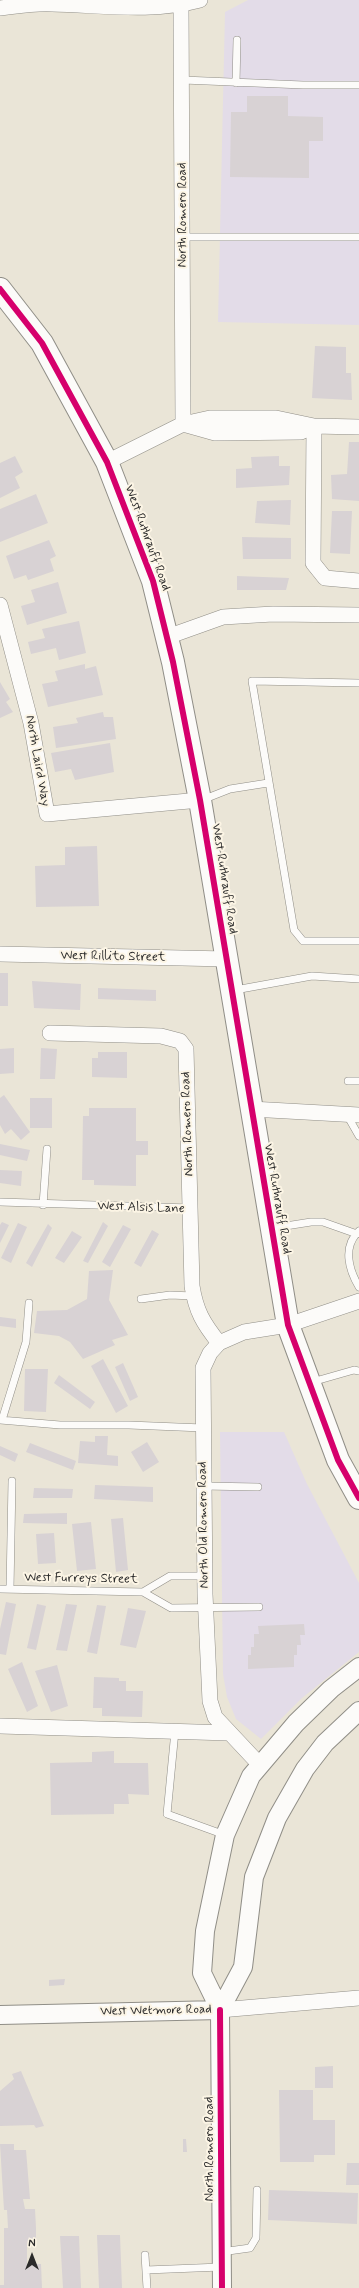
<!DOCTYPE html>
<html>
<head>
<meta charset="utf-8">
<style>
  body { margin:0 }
  #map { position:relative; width:359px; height:2288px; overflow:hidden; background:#eae5d7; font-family:Mynerve,sans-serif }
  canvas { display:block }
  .north { position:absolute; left:12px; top:2236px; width:40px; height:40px; -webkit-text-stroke:3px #fcf5e5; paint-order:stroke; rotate:0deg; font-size:11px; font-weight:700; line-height:16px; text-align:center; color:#2b2b2b }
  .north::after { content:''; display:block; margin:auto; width:14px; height:18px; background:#2b2b2b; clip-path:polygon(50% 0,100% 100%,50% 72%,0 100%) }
</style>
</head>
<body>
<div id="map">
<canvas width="359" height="2288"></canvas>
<div class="north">N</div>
</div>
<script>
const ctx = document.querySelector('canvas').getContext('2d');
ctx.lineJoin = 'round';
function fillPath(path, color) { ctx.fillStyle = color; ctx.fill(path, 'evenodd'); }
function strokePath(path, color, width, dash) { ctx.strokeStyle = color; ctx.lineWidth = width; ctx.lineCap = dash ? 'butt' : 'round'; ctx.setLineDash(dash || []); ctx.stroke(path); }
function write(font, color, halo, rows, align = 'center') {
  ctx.font = font + ' Mynerve,sans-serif'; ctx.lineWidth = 4; ctx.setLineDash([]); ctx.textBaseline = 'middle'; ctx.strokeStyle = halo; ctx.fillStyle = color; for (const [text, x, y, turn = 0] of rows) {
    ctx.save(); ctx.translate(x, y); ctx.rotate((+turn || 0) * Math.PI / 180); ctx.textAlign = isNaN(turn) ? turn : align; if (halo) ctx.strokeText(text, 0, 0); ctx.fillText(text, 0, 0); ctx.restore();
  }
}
const built = new Path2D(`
  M248 0H359V325L218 322 225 12Z
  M220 1432H284L307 1484 359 1583V1652L302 1698 261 1739 236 1719 227 1697 223 1674Z`);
const building = new Path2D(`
  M247 96H288V116L323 117V141H309V178L230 177 231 112H247Z
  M315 346 346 347V373H351L352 400 312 398Z
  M349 442H359V501L332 499 331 475 347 474Z
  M15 456 23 472 15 477 20 488 0 498V463Z
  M279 456V466H290L289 485 236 488V469L252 468 251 457Z
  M36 494 48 523 0 542V509Z
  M291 500 290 525 255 523 257 501Z
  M332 511H352L350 554 330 553Z
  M242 537 291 538V559H243Z
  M49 540 56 556 50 559 54 571 28 580 26 575 14 579 6 556Z
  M237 576 289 578 286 590H237Z
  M58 582 67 613 27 625 21 606 35 602 31 590Z
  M79 621 86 653 59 660 56 648 31 654 28 642 45 638 42 629Z
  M85 664V669L96 666 103 695 48 707 42 684 58 681 55 671Z
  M0 682 10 699 6 702 13 712 0 718Z
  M103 712 104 717H113L116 739 56 748 53 727 78 723 76 718Z
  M110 743 114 772 75 780 71 769 55 772 51 753Z
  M97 846 99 906 36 907 35 866 65 865V847Z
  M0 973H8V1006H0Z
  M32 981 81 984 80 1010 34 1008Z
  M98 988 156 990V1001L98 999Z
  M14 1048V1073L0 1074V1049Z
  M41 1048 57 1049 55 1079H40Z
  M98 1052H127V1078L92 1077V1058H98Z
  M4 1095 30 1132 21 1140 11 1129 5 1134 0 1125V1098Z
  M30 1098H52V1128H30Z
  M89 1108H136V1141H148V1155H136V1186L94 1185V1180H82L83 1116H89Z
  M0 1144 30 1150 27 1161 0 1155Z
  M0 1170 22 1171 21 1186 0 1183Z
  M2 1222 9 1225 0 1243V1225Z
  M103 1222 108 1226 88 1263 83 1261Z
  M18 1223 27 1227 11 1263 1 1258Z
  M48 1224 52 1228 32 1267 26 1263Z
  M123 1225 131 1229 110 1267 102 1262Z
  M152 1230 159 1234 141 1267 134 1263Z
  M72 1231 82 1237 64 1263 55 1258Z
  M113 1270 109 1300 128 1335 112 1340 115 1345 83 1359 70 1342 59 1336 34 1333 37 1311 67 1310 87 1299 89 1271Z
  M0 1317 16 1319V1328L0 1326Z
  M103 1359 128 1406 116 1413 91 1366Z
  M123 1363 138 1397 130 1401 115 1367Z
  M25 1369H48L46 1412 24 1411Z
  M59 1375 95 1402 90 1409 54 1383Z
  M95 1436H108L107 1455 118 1456V1466L78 1463 80 1441 95 1442Z
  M147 1442 159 1462 143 1472 131 1452Z
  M30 1443 76 1461 73 1470 26 1452Z
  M0 1446 18 1454 15 1462 0 1455Z
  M95 1485 153 1487V1502L94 1499Z
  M34 1488 73 1489 72 1498H33Z
  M67 1513V1524L23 1523 24 1514Z
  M123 1518 128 1570 116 1572 111 1519Z
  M91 1522 96 1569 77 1571 72 1524Z
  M54 1533 56 1563 38 1564 36 1534Z
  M6 1602 16 1604 6 1655 0 1654V1629Z
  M37 1604 46 1606 36 1650 27 1648Z
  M66 1604 77 1605 67 1651 56 1650Z
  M97 1605 106 1606 97 1654 87 1652Z
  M128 1608 146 1611 136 1648 120 1645Z
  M304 1624 305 1635H300L301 1645H297V1655H294V1667L248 1669V1655H251V1647H254V1634H259L258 1626Z
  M22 1662 38 1706 27 1712 8 1669Z
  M57 1665 68 1706 51 1712 35 1671Z
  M94 1677 119 1678V1681H126V1691H143L142 1717 102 1716V1708H93Z
  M114 1751V1763H148L149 1795 128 1794 129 1804H114V1814L51 1815 50 1763 92 1762V1752Z
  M65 1979 64 1985 49 1986V1980Z
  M333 2066V2088H315V2067Z
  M21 2071 44 2126 36 2128 34 2125 0 2126V2091L14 2079 12 2074Z
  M279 2090H313V2120H335V2155H314V2162H280Z
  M183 2139H186L187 2152H183Z
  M0 2144H14V2150H26L30 2199H23L25 2209H35L36 2228V2246H27V2264H41L42 2288H0V2285H4V2228H8L7 2210H4Z
  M347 2163H359V2185H346Z
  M269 2190 358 2193 357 2224 268 2220Z
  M97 2235H120L122 2288H99Z
  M60 2236H79L81 2288H63Z`);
const service = new Path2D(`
  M183 80 303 85H359
  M236 83 237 40
  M183 237H359
  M359 683 252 681 294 930 303 941H359
  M202 800 230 789 268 783
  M235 990 312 976 359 979
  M348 1081H359
  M347 1115 359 1136
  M0 1202 190 1208
  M43 1205 47 1149
  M273 1228 311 1222H323L357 1234
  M359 1231C342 1247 349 1270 359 1287
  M141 1299 170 1295 193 1296
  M312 1382 354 1370 359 1371
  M0 1420 60 1425H129L203 1428
  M2 1420 26 1342 29 1303
  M204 1486 258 1487
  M0 1589 143 1592 170 1576H205
  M10 1589 12 1481
  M143 1592 171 1608 259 1607
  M175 1731 167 1814 225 1835
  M221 2252 250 2248 256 2238 257 2190
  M145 2255 147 2288
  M146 2270 221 2267`);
const minor = new Path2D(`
  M0 8C17 6 35 3 52 4 102 5 151 13 200 0
  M210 418H276L314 426 301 432 215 433 183 424Z
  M359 427 314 426 313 563 325 578 359 581
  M107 462 183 424 181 5
  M0 605 31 723 47 814 200 800
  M167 637 223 617 273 614 359 615
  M0 954 227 959
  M50 1033 161 1036 180 1041 186 1049 192 1286C196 1311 203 1323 219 1343
  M251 1109 359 1115
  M0 1726 229 1733
  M260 1765 215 1717 210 1701 205 1594 203 1368 210 1353 219 1343 244 1332 288 1325 359 1301
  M220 2010 359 1998`);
const tertiary = new Path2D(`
  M220 2010 243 1967 254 1877 277 1818 305 1769 325 1743 359 1711
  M0 2015 220 2010
  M222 2288 220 2010 202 1973 205 1931 225 1835 251 1776 296 1723 331 1689 359 1667`);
const primary = new Path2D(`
  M0 289 42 343 107 462 153 581 173 662 200 800 288 1325 338 1460 359 1498`);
const cycleway = new Path2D(`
  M0 289 42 343 107 462 153 581 173 662 200 800 288 1325 338 1460 359 1498
  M220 2010 222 2288`);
const streetNames = [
  ["North Romero Road",183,215,-90],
  ["West Ruthrauff Road",147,538,70],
  ["North Laird Way",37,761,80],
  ["West Ruthrauff Road",224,879,81],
  ["West Rillito Street",113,957,1],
  ["North Romero Road",188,1124,-92],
  ["West Ruthrauff Road",277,1199,80],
  ["West Alsis Lane",141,1208,2],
  ["North Old Romero Road",204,1525,-91],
  ["West Furreys Street",81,1579,1],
  ["West Wetmore Road",156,2011,-1],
  ["North Romero Road",210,2149,-90]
];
fillPath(built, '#e3dce8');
fillPath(building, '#d8d2d4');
strokePath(service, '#908e87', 8);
strokePath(minor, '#908e87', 16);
strokePath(tertiary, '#908e87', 20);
strokePath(primary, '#908e87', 24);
strokePath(service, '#fcfbf9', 7);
strokePath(minor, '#fcfbf9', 15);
strokePath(tertiary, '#fcfbf9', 18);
strokePath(primary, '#fcfbf9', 22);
strokePath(cycleway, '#d6006c', 6);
write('13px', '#2b2b2b', '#fcf5e5', streetNames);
</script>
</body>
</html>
